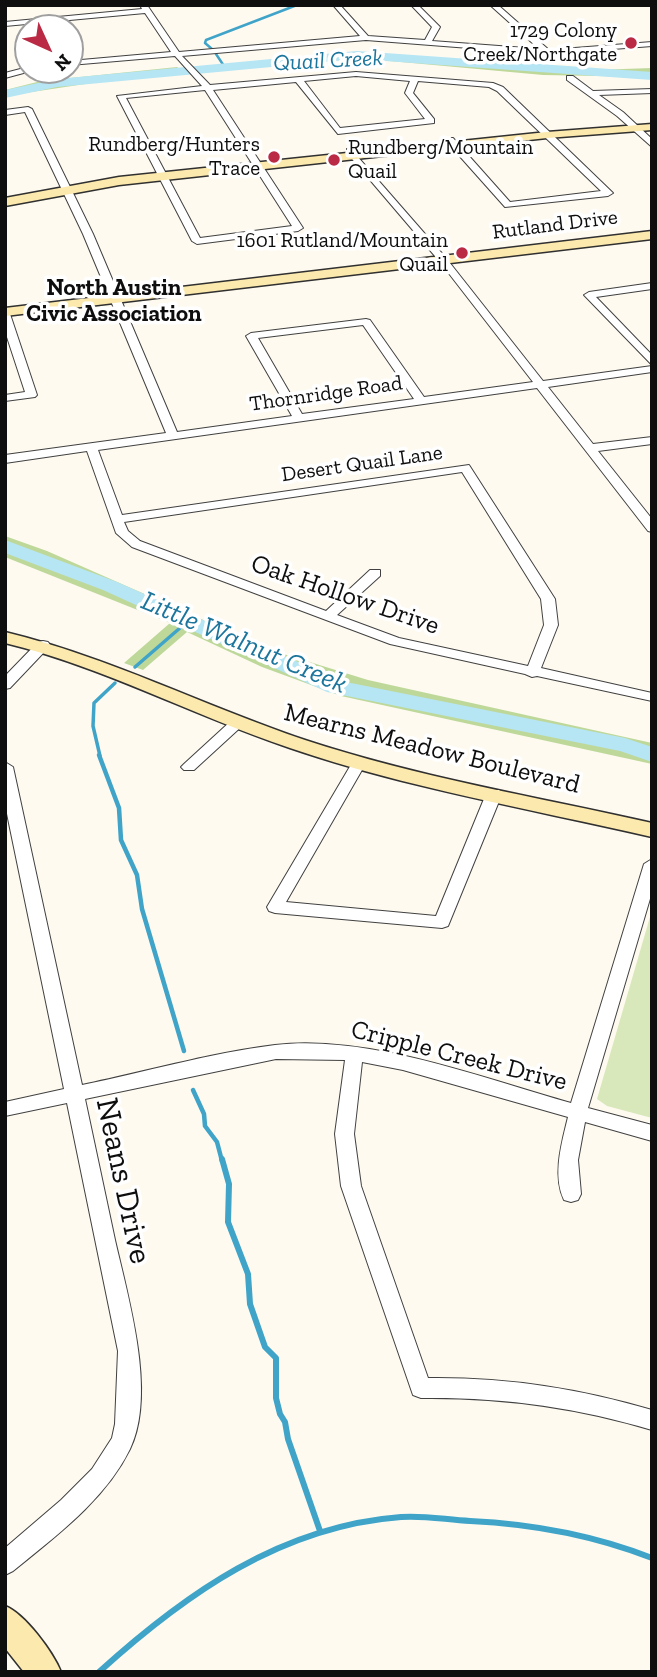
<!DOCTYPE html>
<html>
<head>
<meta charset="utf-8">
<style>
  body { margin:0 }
  #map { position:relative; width:657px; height:1677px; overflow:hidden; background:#fefaf0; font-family:"Zilla Slab",serif }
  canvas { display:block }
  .frame { position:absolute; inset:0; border:7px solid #0e0e0e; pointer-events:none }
  .north { position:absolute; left:14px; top:14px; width:70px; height:70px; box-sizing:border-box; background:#fff; border:2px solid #9f9f9f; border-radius:50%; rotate:135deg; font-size:19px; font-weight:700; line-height:28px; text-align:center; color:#0e0e0e }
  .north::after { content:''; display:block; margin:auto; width:24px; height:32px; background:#ba2a44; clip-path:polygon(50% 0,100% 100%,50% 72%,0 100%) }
</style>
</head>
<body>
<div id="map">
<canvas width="657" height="1677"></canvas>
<div class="frame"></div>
<div class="north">N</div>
</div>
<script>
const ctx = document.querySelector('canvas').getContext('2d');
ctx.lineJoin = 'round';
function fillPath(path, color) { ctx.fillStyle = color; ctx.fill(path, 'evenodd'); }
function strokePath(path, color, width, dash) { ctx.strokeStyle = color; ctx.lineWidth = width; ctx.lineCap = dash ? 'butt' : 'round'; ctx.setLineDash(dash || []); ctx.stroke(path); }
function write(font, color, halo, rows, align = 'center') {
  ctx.font = font + ' "Zilla Slab",serif'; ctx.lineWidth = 7; ctx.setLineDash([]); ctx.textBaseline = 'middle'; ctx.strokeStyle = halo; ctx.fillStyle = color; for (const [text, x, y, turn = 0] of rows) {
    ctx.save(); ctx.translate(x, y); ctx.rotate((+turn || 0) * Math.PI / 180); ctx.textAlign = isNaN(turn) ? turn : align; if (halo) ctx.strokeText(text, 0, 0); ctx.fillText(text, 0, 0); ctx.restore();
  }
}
const green = new Path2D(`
  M652 910V1118L607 1106 597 1099Z`);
const forest = new Path2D(`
  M356 53 594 70 652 68V77L543 75 357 58 208 72 198 67Z
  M177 67 187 74 92 83 5 96V90L41 81Z
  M5 536 47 551 274 651 368 680 652 743V764L341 696 262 667 187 632 143 670 124 663 170 623 5 557Z`);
const streamFar3 = new Path2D(`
  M212 49 205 43 206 40 297 5
  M216 54 224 66 222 67`);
const streamFar2 = new Path2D(`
  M135 667 188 621
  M100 756 93 726 94 703 115 683`);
const streamFar1 = new Path2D(`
  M99 755 119 808 121 840 137 875 142 909 184 1051
  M193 1090 204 1114 205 1126 217 1142 222 1161`);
const stream = new Path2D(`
  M222 1159 229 1184 228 1222 248 1274 250 1304 265 1347 276 1358V1398L280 1414 285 1422 288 1439 320 1531
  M99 1672C185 1594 281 1526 401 1517 424 1515 447 1520 470 1521 534 1524 593 1535 652 1558`);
const river = new Path2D(`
  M357 51 652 72V80L357 59 57 87 5 98V90L57 79Z
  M5 540 117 582 341 681 625 738 652 747V762L620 751 327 692 103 590 5 553Z`);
const street = new Path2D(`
  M140 5H147L179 52 360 36 333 5H340L368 36 425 40 432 27 411 5H418L440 27 432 41 539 49 490 5H498L549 50 652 42V46L547 54 366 40 182 56 210 85 356 72 493 83 503 87 613 193 608 196 505 207 447 142V138H453L510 202 601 191 497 91 489 87 418 81 413 93 434 119V123L338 134 296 82 213 90 303 228 298 231 197 244 192 241 117 96 202 86 175 56 70 65V61L171 52 145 13 5 26V22L142 9ZM356 76 410 81 405 93 425 119 340 128 304 81ZM205 90 292 226 200 238 126 98Z
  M28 67 31 71 5 78V73Z
  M567 76H573L593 91 652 89V93L599 95 623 112 652 139V147L617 116 567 80Z
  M28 107 32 109 93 234 177 432 292 416 246 336 251 333 366 319 370 320 424 397 533 382 440 262 347 153V149L350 148 446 258 543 381 652 366V372L548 387 593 444 652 437V444L598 451 652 519V532L648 531 537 388 98 450 122 515 469 465 555 599 558 625 541 668 652 693V701L537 676 532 677 525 674 390 644 132 547 116 533 87 451 5 463V455L166 433 83 234 25 112 5 115V110ZM363 325 414 399 302 414 258 338ZM462 472 541 599 544 625 528 666 399 638 337 615 380 576V570H370L326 611 140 541 128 531 124 522Z
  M652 283V289L596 297 652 355V365L584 295 589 292Z
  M5 311 10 314 37 395 35 397 5 401V395L25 392 5 331Z
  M43 641 48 642 50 645 48 648 10 688 5 689V676L38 642Z
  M237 718 244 723 242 726 194 770H184L181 767 184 764 232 720Z
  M359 758 366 763 286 902 436 916 486 794 489 790H499L502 794 448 926 442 928 275 913 269 911 267 907 352 763Z
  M5 762 13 767 82 1085C145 1072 210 1053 275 1045 368 1034 482 1078 571 1103L644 864 652 859V892L588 1108 652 1125V1141L585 1122 578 1160 581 1194 578 1200 571 1202 564 1200C552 1175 562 1142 568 1117L403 1070 362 1062 354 1134 361 1186 428 1378C505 1377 578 1388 652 1410V1430C576 1407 501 1397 421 1398L413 1395 341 1186 335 1134 345 1060 276 1059 85 1099C95 1146 105 1193 115 1240 128 1297 157 1394 130 1449 105 1500 56 1536 13 1571L5 1575V1548L61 1500 92 1469 112 1438 115 1424 118 1351 67 1103 5 1116V1102L64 1089 5 804Z`);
const secondary = new Path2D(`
  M652 124V130L547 138 119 185 5 206V198L119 177 547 132Z
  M652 231V239L5 316V308Z
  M5 632C109 657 204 706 305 740 417 777 537 797 652 823V837C531 809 407 788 290 748 194 716 104 667 5 643Z
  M5 1606C25 1614 53 1652 61 1672H24L5 1648Z`);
const markers = [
  [631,43,7,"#ba2a44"],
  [274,157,7,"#ba2a44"],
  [334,160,7,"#ba2a44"],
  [462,253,7,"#ba2a44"]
];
const farPoinames = [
  ["1729 Colony",617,31],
  ["Creek/Northgate",617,55],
  ["Rundberg/Hunters",260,145],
  ["Trace",260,169],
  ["Rundberg/Mountain",348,148,"left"],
  ["Quail",348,172,"left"],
  ["1601 Rutland/Mountain",448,241],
  ["Quail",448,265]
];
const farStreetnames = [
  ["Rutland Drive",555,225,-7],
  ["Thornridge Road",326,394,-8],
  ["Desert Quail Lane",362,464,-8]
];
const farWaternames = [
  ["Quail Creek",328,61,-3]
];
const farNeighbourhoodnames = [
  ["North Austin",114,288],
  ["Civic Association",114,314]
];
const streetNames = [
  ["Oak Hollow Drive",345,595,19],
  ["Mearns Meadow Boulevard",432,749,14],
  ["Cripple Creek Drive",459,1056,14]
];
const waterNames = [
  ["Little Walnut Creek",244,643,23]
];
const nearStreetnames = [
  ["Neans Drive",123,1181,78]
];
fillPath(green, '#d8e8ba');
fillPath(forest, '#bed89a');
strokePath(streamFar3, '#40a4c9', 2.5);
strokePath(streamFar2, '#40a4c9', 3.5);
strokePath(streamFar1, '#40a4c9', 4.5);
strokePath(stream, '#40a4c9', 6);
fillPath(river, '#b6e5f4');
strokePath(street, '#414141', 2);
strokePath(secondary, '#303030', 3);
fillPath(street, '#fff');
fillPath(secondary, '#fce9ad');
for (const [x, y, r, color] of markers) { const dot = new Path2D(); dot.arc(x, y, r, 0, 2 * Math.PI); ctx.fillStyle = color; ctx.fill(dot); strokePath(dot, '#fff', 2.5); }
write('21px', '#0e0e0e', '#fff', farPoinames, 'right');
write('21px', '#0e0e0e', '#fff', farStreetnames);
write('italic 23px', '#1b759c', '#fff', farWaternames);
write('bold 23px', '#0e0e0e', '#fff', farNeighbourhoodnames);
write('26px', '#0e0e0e', '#fff', streetNames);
write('italic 28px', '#1b759c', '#fff', waterNames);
write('32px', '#0e0e0e', '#fff', nearStreetnames);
</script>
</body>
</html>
